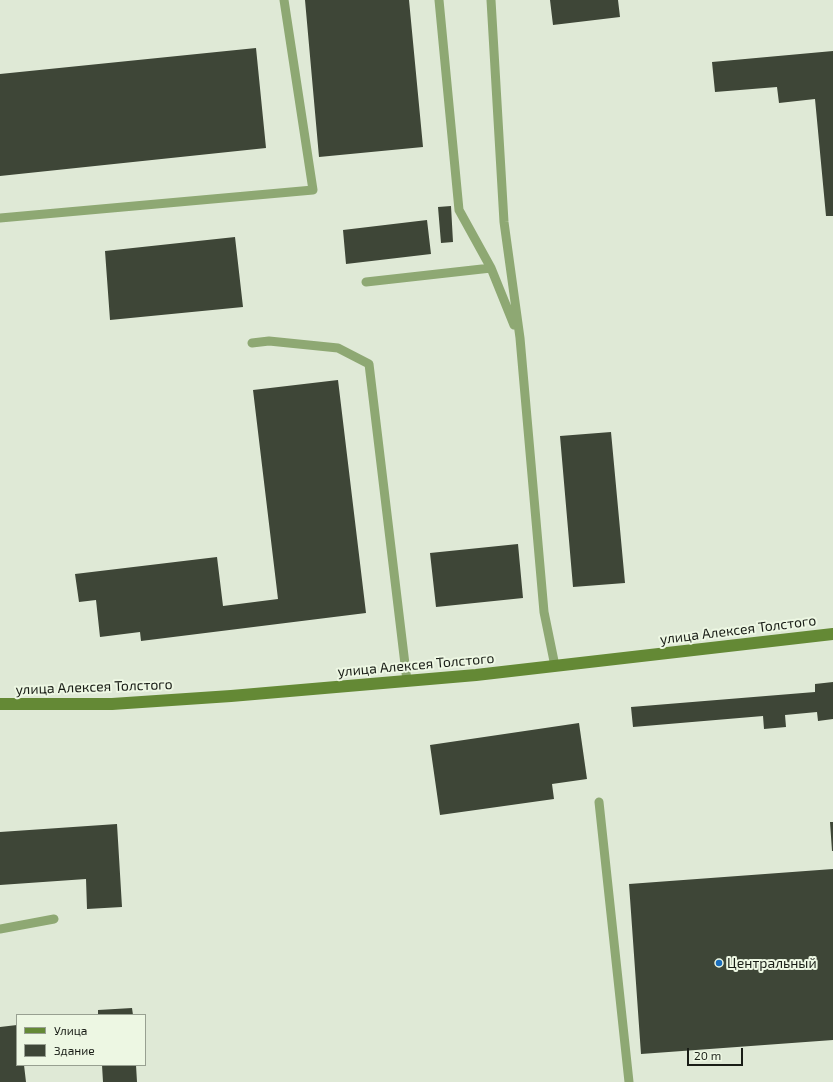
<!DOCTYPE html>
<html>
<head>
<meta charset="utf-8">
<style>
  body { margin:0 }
  #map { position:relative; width:833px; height:1082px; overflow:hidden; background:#dfe9d6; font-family:"Exo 2",sans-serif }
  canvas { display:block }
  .legend { position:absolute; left:16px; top:1014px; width:130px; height:52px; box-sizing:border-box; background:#edf7e3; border:1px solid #98a091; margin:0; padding:5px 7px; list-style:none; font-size:12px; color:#191d16 }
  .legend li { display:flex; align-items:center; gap:8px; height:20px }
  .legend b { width:20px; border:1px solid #98a091 }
  .scale { position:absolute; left:687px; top:1048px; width:56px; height:18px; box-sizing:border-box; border:2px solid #191d16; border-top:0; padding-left:5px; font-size:12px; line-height:14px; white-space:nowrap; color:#191d16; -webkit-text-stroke:3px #edf7e3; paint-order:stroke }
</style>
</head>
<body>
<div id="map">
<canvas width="833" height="1082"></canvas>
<ul class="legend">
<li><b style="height:5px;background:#648935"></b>Улица</li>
<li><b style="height:11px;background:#3e4637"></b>Здание</li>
</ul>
<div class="scale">20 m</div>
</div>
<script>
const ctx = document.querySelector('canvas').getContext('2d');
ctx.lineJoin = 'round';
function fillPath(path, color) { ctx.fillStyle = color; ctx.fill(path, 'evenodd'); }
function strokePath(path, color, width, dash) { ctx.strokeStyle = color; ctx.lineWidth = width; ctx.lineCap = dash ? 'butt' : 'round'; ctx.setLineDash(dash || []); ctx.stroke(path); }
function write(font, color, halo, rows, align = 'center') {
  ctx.font = font + ' "Exo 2",sans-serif'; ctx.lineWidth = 4; ctx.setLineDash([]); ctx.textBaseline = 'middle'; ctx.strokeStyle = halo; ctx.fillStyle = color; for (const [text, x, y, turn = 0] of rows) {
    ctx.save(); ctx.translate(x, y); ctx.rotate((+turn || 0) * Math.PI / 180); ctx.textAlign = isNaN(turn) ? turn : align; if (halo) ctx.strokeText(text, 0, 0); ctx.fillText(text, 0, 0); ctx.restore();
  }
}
const building = new Path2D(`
  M305 0H409L423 147 319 157Z
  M550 0H618L620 17 553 25Z
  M256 48 266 148 0 176V74Z
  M833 51V216H826L815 99 779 103 777 87 715 92 712 62Z
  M451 206 453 242 441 243 438 207Z
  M427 220 431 254 346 264 343 230Z
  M235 237 243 307 110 320 105 251Z
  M338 380 366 613 141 641 140 632 100 637 96 600 79 602 75 574 217 557 223 606 278 599 253 390Z
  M611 432 625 583 573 587 560 436Z
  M518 544 523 598 436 607 430 553Z
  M833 682V719L818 721 817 712 785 715 786 727 764 729 763 716 633 727 631 707 815 692V684Z
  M579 723 587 779 552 784 554 799 440 815 430 745Z
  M830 822H833V851H832Z
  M117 824 122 907 87 909 86 879 0 885V832Z
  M833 869V1040L641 1054 629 884Z
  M132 1008 133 1015H98V1010Z
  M17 1025V1065H24L26 1082H0V1027Z
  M102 1065H136L137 1082H103Z`);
const lane = new Path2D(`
  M439 0 459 210 491 268 514 325
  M491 0 504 222 520 338 544 612 555 666
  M0 218 313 190 284 0
  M366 282 491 268
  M252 343 269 341 338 348 369 364 407 681
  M599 802 629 1082
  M0 929 54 919`);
const secondary = new Path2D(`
  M0 704H112L231 696 476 675 833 634`);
const markers = [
  [719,963,4,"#1a6dbc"]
];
const streetNames = [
  ["улица Алексея Толстого",738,630,-7],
  ["улица Алексея Толстого",416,665,-5],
  ["улица Алексея Толстого",94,687,-2]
];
const poiNames = [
  ["Центральный",727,963]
];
fillPath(building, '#3e4637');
strokePath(lane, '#8ea873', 9);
strokePath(secondary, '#648935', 12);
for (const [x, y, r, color] of markers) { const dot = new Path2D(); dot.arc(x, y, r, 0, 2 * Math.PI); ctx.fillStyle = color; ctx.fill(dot); strokePath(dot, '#edf7e3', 1.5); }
write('14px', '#191d16', '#edf7e3', streetNames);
write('14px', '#191d16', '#edf7e3', poiNames, 'left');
</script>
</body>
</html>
